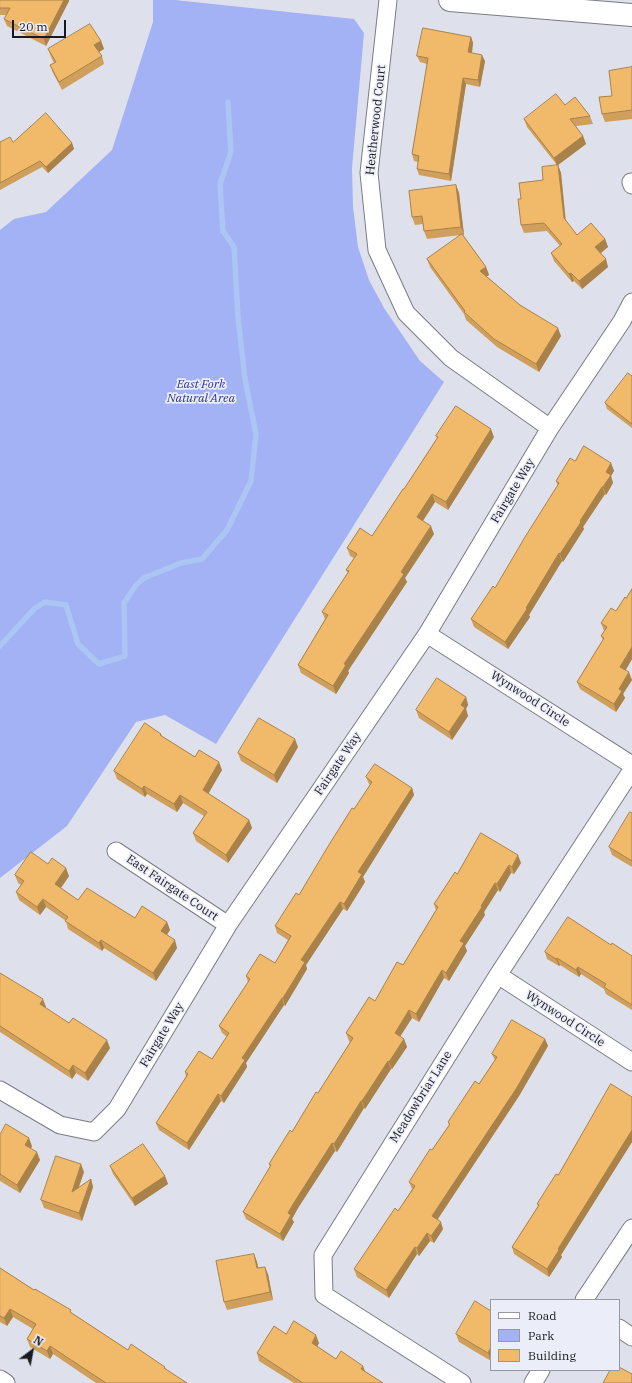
<!DOCTYPE html>
<html>
<head>
<meta charset="utf-8">
<style>
  body { margin:0 }
  #map { position:relative; width:632px; height:1383px; overflow:hidden; background:#dee1eb; font-family:"IBM Plex Serif",serif }
  canvas { display:block }
  .legend { position:absolute; left:490px; top:1299px; width:130px; height:72px; box-sizing:border-box; background:#ebeef8; border:1px solid #9799a0; margin:0; padding:5px 7px; list-style:none; font-size:12px; color:#191a1d }
  .legend li { display:flex; align-items:center; gap:8px; height:20px }
  .legend b { width:20px; border:1px solid #9799a0 }
  .north { position:absolute; left:12px; top:1331px; width:40px; height:40px; -webkit-text-stroke:3px #ebeef8; paint-order:stroke; rotate:32deg; font-size:11px; font-weight:700; line-height:16px; text-align:center; color:#191a1d }
  .north::after { content:''; display:block; margin:auto; width:14px; height:18px; background:#191a1d; clip-path:polygon(50% 0,100% 100%,50% 72%,0 100%) }
  .scale { position:absolute; left:12px; top:20px; width:54px; height:18px; box-sizing:border-box; border:2px solid #191a1d; border-top:0; padding-left:5px; font-size:12px; line-height:14px; white-space:nowrap; color:#191a1d; -webkit-text-stroke:3px #ebeef8; paint-order:stroke }
</style>
</head>
<body>
<div id="map">
<canvas width="632" height="1383"></canvas>
<ul class="legend">
<li><b style="height:5px;background:#fff"></b>Road</li>
<li><b style="height:11px;background:#a2b2f4"></b>Park</li>
<li><b style="height:11px;background:#f1b96a"></b>Building</li>
</ul>
<div class="north">N</div>
<div class="scale">20 m</div>
</div>
<script>
const ctx = document.querySelector('canvas').getContext('2d');
ctx.lineJoin = 'round';
function fillPath(path, color) { ctx.fillStyle = color; ctx.fill(path, 'evenodd'); }
function strokePath(path, color, width, dash) { ctx.strokeStyle = color; ctx.lineWidth = width; ctx.lineCap = dash ? 'butt' : 'round'; ctx.setLineDash(dash || []); ctx.stroke(path); }
function write(font, color, halo, rows, align = 'center') {
  ctx.font = font + ' "IBM Plex Serif",serif'; ctx.lineWidth = 3.5; ctx.setLineDash([]); ctx.textBaseline = 'middle'; ctx.strokeStyle = halo; ctx.fillStyle = color; for (const [text, x, y, turn = 0] of rows) {
    ctx.save(); ctx.translate(x, y); ctx.rotate((+turn || 0) * Math.PI / 180); ctx.textAlign = isNaN(turn) ? turn : align; if (halo) ctx.strokeText(text, 0, 0); ctx.fillText(text, 0, 0); ctx.restore();
  }
}
const green = new Path2D(`
  M153 0H175L354 19 364 33 352 168 353 207 358 247 369 280 384 308 420 361 444 382 216 744 165 715 136 722 67 826 0 878V230L14 219 46 212 112 150 153 22Z`);
const stream = new Path2D(`
  M0 646 35 608 45 602 66 605 78 644 99 664 125 656 124 603 136 585 144 578 181 563 202 559 227 530 251 481 256 434 245 379 238 317 234 247 223 231 220 184 231 152 228 102`);
const street = new Path2D(`
  M388 0 369 173 377 250 406 313 451 358 550 428
  M631 182 632 185
  M427 634 632 765
  M116 851 228 925
  M498 975 632 1062
  M0 1090 60 1125 94 1132 117 1109 228 925 427 634 550 428 622 321 632 302
  M584 1300 632 1228
  M619 1328 632 1337
  M0 1379 6 1383
  M462 1383 324 1295 323 1255 498 975 632 770
  M533 1383 541 1370`);
const secondary = new Path2D(`
  M450 0 632 15`);
const wall = new Path2D(`
  M0 0H69V1L46 46 7 26 4 19 7 15H0Z
  M471 37 473 43 472 53 485 61 480 87 466 84 451 181 419 175 417 169 418 162 414 161 412 154 427 64 420 62 417 56Z
  M101 41 104 49 99 52 102 56 104 64 62 90 53 73 50 65 54 63 51 57 48 49Z
  M632 67V119L605 122 602 114 612 96Z
  M565 105 590 116 593 124 576 126 583 136 586 144 558 165 561 173 566 221 577 235 605 239 608 247 601 253 608 267 582 289 574 281 572 282 554 261 551 253 560 246 547 231 524 233 521 225V199L543 180 557 165 527 127 524 119Z
  M0 142 72 143 74 149 48 173 42 167 0 190Z
  M456 185 459 193 464 235H463L486 267 489 275 486 276 520 305 561 336 539 372 497 347 466 320 464 314 430 267 427 259 461 235 427 239 424 231 423 224 415 225 412 217Z
  M632 376V428L607 409 605 403Z
  M436 436 494 437 448 510 435 502 423 521 434 534 405 578 407 582 348 671 349 673 336 694 301 673 298 665 325 619 322 612 348 573 346 570 354 558 350 556 347 548 372 536 404 489 437 438Z
  M575 461 611 463 614 471 611 476 613 483 606 495 605 494 583 527 584 529 563 562 562 561 529 615 530 617 508 649 474 627 471 619 495 588 558 486 556 481Z
  M632 589V659L625 670 632 680 623 694 625 698 616 712 580 689 577 682 603 640 601 636 604 631 601 623 616 611 626 598Z
  M466 697 468 705 466 709 468 716 452 740 419 718 416 710Z
  M161 734 162 736 195 757 222 770 208 793 249 820 252 828 228 863 196 841 193 833 204 816 183 803 177 812 147 794 145 797 117 779 114 771Z
  M298 747 277 783 241 761 238 753Z
  M366 777 412 788 414 795 363 877 365 882 347 911 343 909 306 965 307 969 285 1006 284 1005 246 1063 247 1067 224 1103 221 1101 189 1150 159 1130 156 1123 186 1077 185 1072 212 1059 227 1037 222 1033 219 1026 248 982 246 976 275 963 288 940 277 933 275 926 299 895 370 785 369 784Z
  M632 813V867L612 855 609 847Z
  M521 863 514 874 511 873 500 892 498 890 484 912 485 915 465 946 467 951 449 981 444 978 419 1022 412 1018 400 1037 404 1039 407 1047 392 1069H391L365 1109 364 1108 337 1152 335 1151 298 1208 292 1219 294 1222 283 1241 246 1219 243 1212 270 1167 269 1164 292 1132 318 1093 350 1042 349 1041 346 1033 375 1001 403 965 436 910 434 904 457 874Z
  M15 875 69 876 61 888 78 900 135 918 167 922 170 930 167 934 177 948 156 981 104 948 102 951 68 929 66 921 46 907 40 915 19 900 16 892 21 885 18 883Z
  M611 945 632 956V1010L606 994 604 989 581 974 579 977 560 965 559 966 547 959 545 952Z
  M0 973 46 1007 45 1008 110 1048 88 1081 76 1073 72 1079 0 1032Z
  M545 1039 548 1046 519 1096 438 1219 443 1229 434 1243 430 1241 419 1256 417 1254 389 1298 357 1277 354 1269 398 1211 412 1189 409 1182 432 1150 449 1125 448 1122 479 1084 495 1060 492 1054Z
  M632 1097V1142L561 1255 562 1257 549 1277 514 1254 512 1247 538 1206 537 1204 558 1175Z
  M0 1135 32 1146 31 1149 40 1160 20 1193 0 1181Z
  M110 1166 165 1176 168 1184 135 1206 113 1174Z
  M84 1172 79 1187 91 1179 93 1187 82 1221 44 1208 41 1200Z
  M254 1254 257 1262 258 1268 268 1274 273 1300 227 1310 224 1302Z
  M0 1268 34 1290 72 1313 128 1350 165 1367 166 1370 187 1383H96L53 1354 50 1359 30 1347 27 1339 33 1329 13 1317 7 1326 0 1322Z
  M491 1311V1361L459 1342 456 1334Z
  M286 1334 319 1343 317 1346 336 1359 365 1371 383 1383H294L259 1361 257 1353Z`);
const shadedWall = new Path2D(`
  M64 0H69V1L46 46 44 39Z
  M471 37 473 43 471 59 468 52Z
  M101 41 104 49 97 53 94 45Z
  M482 55 485 61 480 87 478 80Z
  M463 78 466 84 451 181 449 174Z
  M583 136 586 144 558 165 561 173 566 226 564 218 557 166 554 158Z
  M72 143 74 149 48 173 46 167Z
  M456 185 459 193 464 235 461 227Z
  M605 239 608 247 598 255 595 247Z
  M606 259 608 267 582 289 579 281Z
  M486 267 489 275 483 279 480 271Z
  M571 273 574 281 572 282 569 274Z
  M558 328 561 336 539 372 536 364Z
  M491 429 494 437 448 510 446 502Z
  M611 463 614 471 611 476 613 483 606 495 603 487 606 472Z
  M602 487 605 494 583 527 584 529 563 562 560 554 580 521Z
  M432 494 435 502 420 525 417 517Z
  M431 526 434 534 405 578 407 582 348 671 349 673 336 694 333 686 344 664 401 572Z
  M559 553 562 561 529 615 530 617 508 649 505 642Z
  M632 647V659L623 675 620 667Z
  M629 672 632 680 623 694 625 698 616 712 614 704 619 689Z
  M466 697 468 705 466 709 468 716 452 740 449 732 461 705Z
  M295 739 298 747 277 783 274 775Z
  M219 762 222 770 206 798 203 790Z
  M144 786 147 794 145 797 142 789Z
  M412 788 414 795 363 877 365 882 347 911 344 904 358 872Z
  M180 795 183 803 177 812 174 804Z
  M249 820 252 828 228 863 226 855Z
  M518 855 521 863 514 874 512 867Z
  M509 865 511 873 500 892 497 884Z
  M66 868 69 876 58 892 55 884Z
  M495 883 498 890 484 912 485 915 465 946 467 951 449 981 446 973 460 941 481 906Z
  M43 899 46 907 40 915 37 907Z
  M340 902 343 909 306 965 307 969 285 1006 283 998 301 960Z
  M167 922 170 930 164 939 161 931Z
  M101 940 104 948 102 951 99 943Z
  M175 940 177 948 156 981 153 973Z
  M557 958 560 965 559 966 556 959Z
  M578 967 581 974 579 977 576 970Z
  M442 970 444 978 419 1022 416 1014Z
  M282 998 284 1005 246 1063 247 1067 224 1103 221 1096 242 1058Z
  M43 999 46 1007 42 1012 40 1004Z
  M409 1010 412 1018 397 1041 395 1033Z
  M404 1039 407 1047 392 1069 389 1062Z
  M545 1039 548 1046 519 1096 435 1223 432 1216Z
  M107 1040 110 1048 88 1081 85 1073Z
  M388 1061 391 1069 365 1109 362 1101Z
  M73 1065 76 1073 72 1079 69 1071Z
  M218 1094 221 1101 189 1150 187 1143Z
  M361 1101 364 1108 337 1152 334 1144Z
  M632 1130V1142L561 1255 562 1257 549 1277 547 1269 558 1249Z
  M29 1138 32 1146 28 1153 25 1145Z
  M332 1143 335 1151 298 1208 292 1219 294 1222 283 1241 280 1234 288 1213 295 1201Z
  M37 1152 40 1160 20 1193 17 1185Z
  M81 1164 84 1172 74 1200 72 1192Z
  M165 1176 168 1184 135 1206 132 1198Z
  M91 1179 93 1187 82 1221 79 1213Z
  M441 1222 443 1229 434 1243 431 1236Z
  M427 1233 430 1241 419 1256 417 1248Z
  M415 1247 417 1254 389 1298 386 1290Z
  M254 1254 257 1262 260 1276 257 1268Z
  M265 1267 268 1274 273 1300 270 1292Z
  M10 1309 13 1317 7 1326 4 1318Z
  M316 1335 319 1343 315 1351 312 1343Z
  M50 1346 53 1354 50 1359 47 1351Z
  M491 1347V1361L488 1353Z
  M363 1366 366 1374 361 1369Z`);
const building = new Path2D(`
  M0 0H64L44 39 4 19 10 8H0Z
  M90 24 101 41 94 45 102 56 59 82 50 65 56 62 48 49Z
  M423 28 471 37 468 52 482 55 478 80 463 78 449 174 417 169 419 156 412 154 428 58 417 56Z
  M632 67V110L602 114 599 97 612 96 609 71Z
  M556 94 565 105 575 97 590 116 570 119 583 136 554 158 524 119Z
  M46 113 72 143 46 167 40 161 0 183V142L10 137 13 142Z
  M558 165 564 218 577 235 591 223 605 239 595 247 606 259 579 281 571 273 569 274 551 253 562 244 544 223 521 225 518 199H521L519 183 543 180 542 167Z
  M456 185 461 227 424 231 422 216 412 217 409 191Z
  M462 234 486 267 480 271 520 305 558 328 536 364 494 339 464 312 465 311 427 259Z
  M628 373 632 376V424L605 403Z
  M456 406 491 429 446 502 432 494 417 517 431 526 401 572 404 574 344 664 346 665 333 686 298 665 328 615 322 612 349 571 346 570 357 554 347 548 360 528 372 536 403 489H404L438 437 436 436Z
  M584 446 611 463 606 472 611 475 603 487H602L580 521 581 522 560 554 559 553 526 608 527 609 505 642 471 619 493 586 495 588 525 537 559 483 556 481 570 458 575 461Z
  M632 589V647L620 667 629 672 619 689 622 691 614 704 577 682 604 638 601 636 607 627 601 623 611 608 616 611 625 597 626 598Z
  M437 678 466 697 461 705 465 708 449 732 416 710Z
  M259 718 295 739 274 775 238 753Z
  M145 723 161 734 160 735 195 757 199 750 219 762 203 790 249 820 226 855 193 833 207 812 180 795 174 804 144 786 142 789 114 771Z
  M375 764 412 788 358 872 362 874 344 904 340 902 301 960 305 962 283 998H282L242 1058 245 1060 221 1096 218 1094 187 1143 156 1123 188 1074 185 1072 199 1051 212 1059 229 1033 219 1026 250 979 246 976 260 954 275 963 291 936 275 926 296 893 299 895 327 848 352 808 354 809 372 782 366 777Z
  M630 812 632 813V861L609 847Z
  M481 833 518 855 512 867 509 865 497 884 495 883 481 906 482 907 460 941 464 943 446 973 442 970 416 1014 409 1010 395 1033 404 1039 389 1062 388 1061 362 1101H361L334 1144 332 1143 295 1201 288 1213 291 1215 280 1234 243 1212 271 1165 269 1164 290 1130 292 1132 316 1092 318 1093 353 1038 346 1033 369 997 375 1001 397 962 403 965 438 907 434 904 455 872 457 874Z
  M31 852 48 864 52 858 66 868 55 884 78 900 87 888 135 918 142 906 167 922 161 931 175 940 153 973 101 940 99 943 65 921 68 917 43 899 37 907 16 892 24 881 15 875Z
  M568 917 611 945 612 943 632 956V1005L604 987 606 984 578 967 576 970 557 958 556 959 545 952Z
  M0 973 43 999 40 1004 69 1023 73 1018 107 1040 85 1073 73 1065 69 1071 0 1026Z
  M512 1020 545 1039 516 1089 432 1216 441 1222 431 1236 427 1233 417 1248 415 1247 386 1290 354 1269 395 1208 398 1211 415 1186 409 1182 430 1149 432 1150 450 1124 448 1122 475 1081 479 1084 497 1057 492 1054Z
  M611 1084 632 1097V1130L558 1249 559 1250 547 1269 512 1247 539 1205 537 1204 556 1174 558 1175Z
  M6 1124 29 1138 25 1145 37 1152 17 1185 0 1174V1135Z
  M143 1144 165 1176 132 1198 110 1166Z
  M56 1156 81 1164 72 1192 91 1179 79 1213 41 1200Z
  M254 1254 257 1268 265 1267 270 1292 224 1302 216 1261Z
  M0 1268 34 1290 35 1289 71 1310 70 1312 128 1350 131 1344 165 1367 164 1368 187 1383H106L50 1346 47 1351 27 1339 36 1324 10 1309 4 1318 0 1316Z
  M475 1301 491 1311V1347L488 1353 456 1334Z
  M294 1321 316 1335 312 1343 336 1359 341 1351 363 1366 361 1369 383 1383H303L257 1353 274 1326 286 1334Z
  M619 1367 632 1374V1383H603L610 1370H619Z`);
const streetNames = [
  ["Heatherwood Court",376,120,-84],
  ["Fairgate Way",513,491,-59],
  ["Wynwood Circle",530,699,33],
  ["Fairgate Way",338,764,-56],
  ["East Fairgate Court",172,888,34],
  ["Wynwood Circle",565,1019,33],
  ["Fairgate Way",162,1035,-59],
  ["Meadowbriar Lane",421,1097,-58]
];
const parkNames = [
  ["East Fork",201,385],
  ["Natural Area",201,399]
];
fillPath(green, '#a2b2f4');
strokePath(stream, '#acc6f3', 5.5);
strokePath(street, '#797c84', 19);
strokePath(secondary, '#797c84', 24);
strokePath(street, '#fff', 17);
strokePath(secondary, '#fff', 22);
fillPath(wall, '#cf9f5b');
fillPath(shadedWall, '#a9824a');
fillPath(building, '#f1b96a');
strokePath(building, '#a9824a', 1);
write('12px', '#191a1d', '#ebeef8', streetNames);
write('italic 12px', '#2b338c', '#ebeef8', parkNames);
</script>
</body>
</html>
